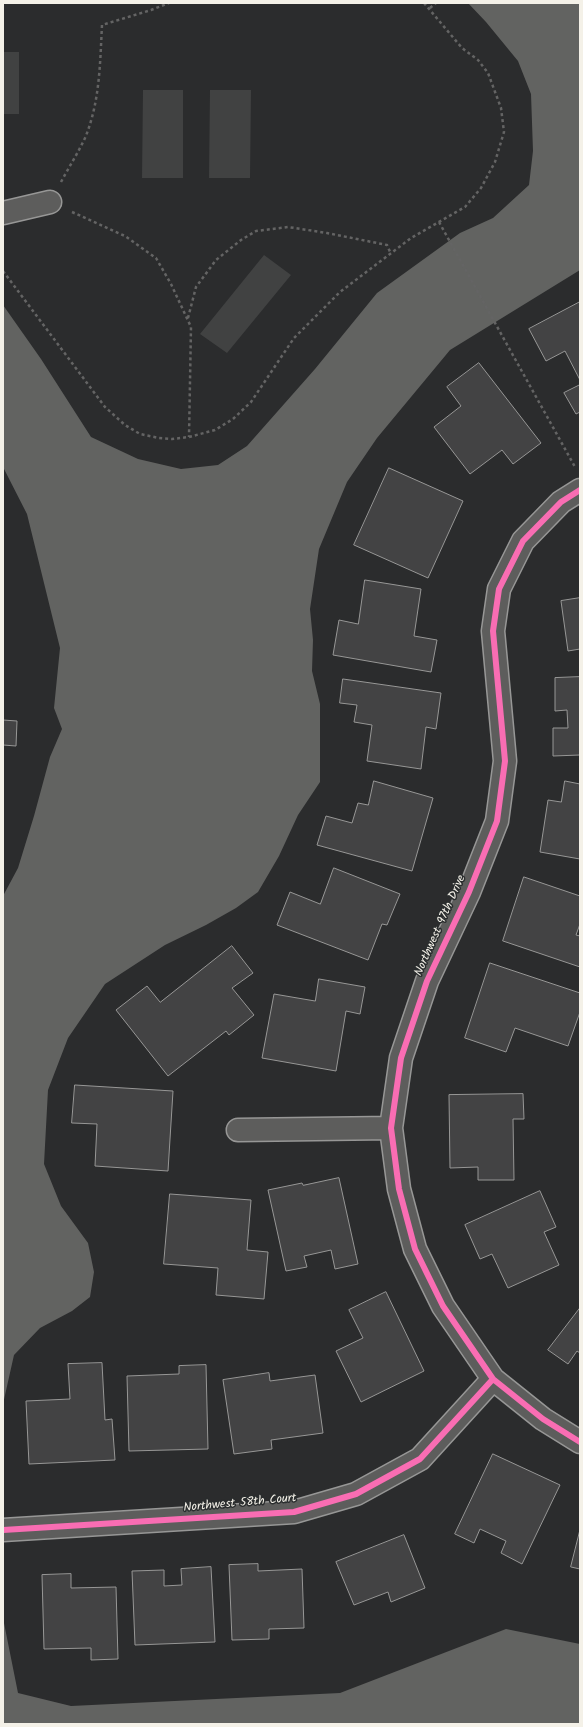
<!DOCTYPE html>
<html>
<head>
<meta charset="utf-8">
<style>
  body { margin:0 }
  #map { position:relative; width:583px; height:1727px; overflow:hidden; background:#2b2c2d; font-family:Kalam,sans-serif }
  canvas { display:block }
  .frame { position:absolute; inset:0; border:4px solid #f4f1e8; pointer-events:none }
</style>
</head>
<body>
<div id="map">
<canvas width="583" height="1727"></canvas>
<div class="frame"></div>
</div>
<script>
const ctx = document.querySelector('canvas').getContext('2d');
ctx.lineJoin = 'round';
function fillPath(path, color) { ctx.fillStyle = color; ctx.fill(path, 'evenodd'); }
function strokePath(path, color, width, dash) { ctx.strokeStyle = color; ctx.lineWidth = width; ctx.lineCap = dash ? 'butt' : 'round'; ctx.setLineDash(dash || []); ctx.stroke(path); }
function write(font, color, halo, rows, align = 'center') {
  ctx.font = font + ' Kalam,sans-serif'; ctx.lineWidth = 3; ctx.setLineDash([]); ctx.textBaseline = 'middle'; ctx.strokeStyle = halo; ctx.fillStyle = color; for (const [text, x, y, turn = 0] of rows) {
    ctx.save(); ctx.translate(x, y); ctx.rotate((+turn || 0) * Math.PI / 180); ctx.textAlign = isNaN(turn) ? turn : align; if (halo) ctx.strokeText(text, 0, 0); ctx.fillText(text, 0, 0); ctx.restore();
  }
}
const green = new Path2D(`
  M3 52H19V114H3Z
  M143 90H183V178H142Z
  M210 90H251L250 178H209Z
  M264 255 291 275 227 353 200 334Z`);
const water = new Path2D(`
  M468 3H580V270L450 350 377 438 347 482 319 549 310 609 313 640 312 671 320 704V782L298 815 279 856 258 892 236 908 206 925 165 945 105 984 68 1038 48 1090 44 1164 61 1206 88 1243 94 1272 90 1297 72 1311 40 1328 14 1355 3 1404V896L18 868 34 816 50 757 62 729 54 708 60 648 27 514 3 467V305L41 359 91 437 138 459 181 469 218 465 247 446 315 369 377 293 460 233 493 218 529 185 533 151 531 94 518 61 486 22Z
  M3 1618 18 1693 71 1706 340 1693 506 1629 580 1644V1724H3Z`);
const building = new Path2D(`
  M580 302V380L565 351 546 361 529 329Z
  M479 363 541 443 513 464 502 450 470 474 434 427 461 406 447 387Z
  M580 385V412L576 414 564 393Z
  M389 468 463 501 428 578 354 545Z
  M365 580 421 589 414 636 437 640 431 672 333 655 339 620 358 624Z
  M580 598V649L568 651 561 601Z
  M580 677V755L553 756V728H568L567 710 555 711V678Z
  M343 679 441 693 436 729 426 727 421 769 367 761 372 725 354 722 357 705 340 703Z
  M3 720 17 721 16 746 3 745Z
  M374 781 433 798 412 871 317 845 326 816 352 823 358 803 368 805Z
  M565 781 580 784V859L540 852 548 800 561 802Z
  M334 868 400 894 387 925 382 924 368 960 277 925 290 892 320 904Z
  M524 877 580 896V924L576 935 580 936V967L503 941Z
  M232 946 253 973 232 988 254 1015 229 1035 226 1031 168 1076 116 1010 147 986 160 1002Z
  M490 963 580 993V1012L568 1046 515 1028 506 1052 465 1038Z
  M319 979 365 987 360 1014 346 1011 336 1071 262 1058 274 994 315 1001Z
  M75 1085 173 1091 168 1171 95 1166 97 1124 72 1123Z
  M523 1094 524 1119H513L514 1180H478V1167L450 1168 449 1095Z
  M339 1178 358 1264 335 1269 331 1250 304 1256 307 1267 286 1271 268 1190 302 1183 303 1185Z
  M540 1191 556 1227 544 1232 559 1265 508 1288 492 1254 480 1259 465 1225Z
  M170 1194 251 1200 247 1250 268 1252 264 1299 216 1295 218 1268 164 1264Z
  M386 1292 424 1371 361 1402 336 1351 363 1338 349 1310Z
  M580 1308V1353L577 1351 568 1364 548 1350Z
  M102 1363 105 1420 112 1419 115 1460 29 1464 26 1401 70 1399 68 1364Z
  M206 1365 208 1449 129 1451 127 1376 179 1374V1366Z
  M269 1373 270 1381 315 1375 323 1433 271 1440 272 1449 234 1454 223 1380Z
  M493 1454 560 1485 522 1564 501 1553 506 1541 480 1529 474 1543 455 1534Z
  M580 1530V1569L571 1567Z
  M404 1535 425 1588 391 1602 388 1592 354 1605 336 1562Z
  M258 1564V1571L302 1569 304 1628 269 1629V1639L232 1640 229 1565Z
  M211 1567 215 1642 135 1645 132 1571 164 1570V1586L182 1585 181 1569Z
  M71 1574V1588L116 1587 118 1659 91 1660V1648L44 1649 42 1575Z`);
const path = new Path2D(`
  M430 8 436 3
  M61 182C69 167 78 153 85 138 100 102 100 63 102 25L151 10 169 3
  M72 212 125 236 156 258 171 284 191 327 189 437
  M439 222 575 467
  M3 271 105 407 125 425 140 434 159 438 172 439 189 437 215 430 233 419 251 402 294 338 340 292 411 238 465 207 481 188 495 162 504 132 501 108 488 73 478 60 462 48 424 3
  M188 318 196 287 216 260 241 240 256 231 288 227 327 233 387 245 391 254`);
const minor = new Path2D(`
  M3 213 50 202
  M238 1130 391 1128
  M493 1379 443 1306 415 1249 399 1189 391 1128 401 1058 427 981 469 892 497 821 505 761 493 631 499 589 523 541 561 502 580 490
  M3 1530 294 1512 356 1494 420 1459 493 1379 543 1419 580 1442`);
const cycleway = new Path2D(`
  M493 1379 443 1306 415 1249 399 1189 391 1128 401 1058 427 981 469 892 497 821 505 761 493 631 499 589 523 541 561 502 580 490
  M3 1530 294 1512 356 1494 420 1459 493 1379 543 1419 580 1442`);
const streetNames = [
  ["Northwest 97th Drive",441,926,-66],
  ["Northwest 58th Court",240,1504,-5]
];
fillPath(green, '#414242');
fillPath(water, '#626361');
fillPath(building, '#434344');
strokePath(building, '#979796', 1);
strokePath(minor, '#979796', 25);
strokePath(path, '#646464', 2.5, [3, 3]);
strokePath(minor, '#5d5d5c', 22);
strokePath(cycleway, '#f96db3', 6);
write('12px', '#f4f1e8', '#2a2d2e', streetNames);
</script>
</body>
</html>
